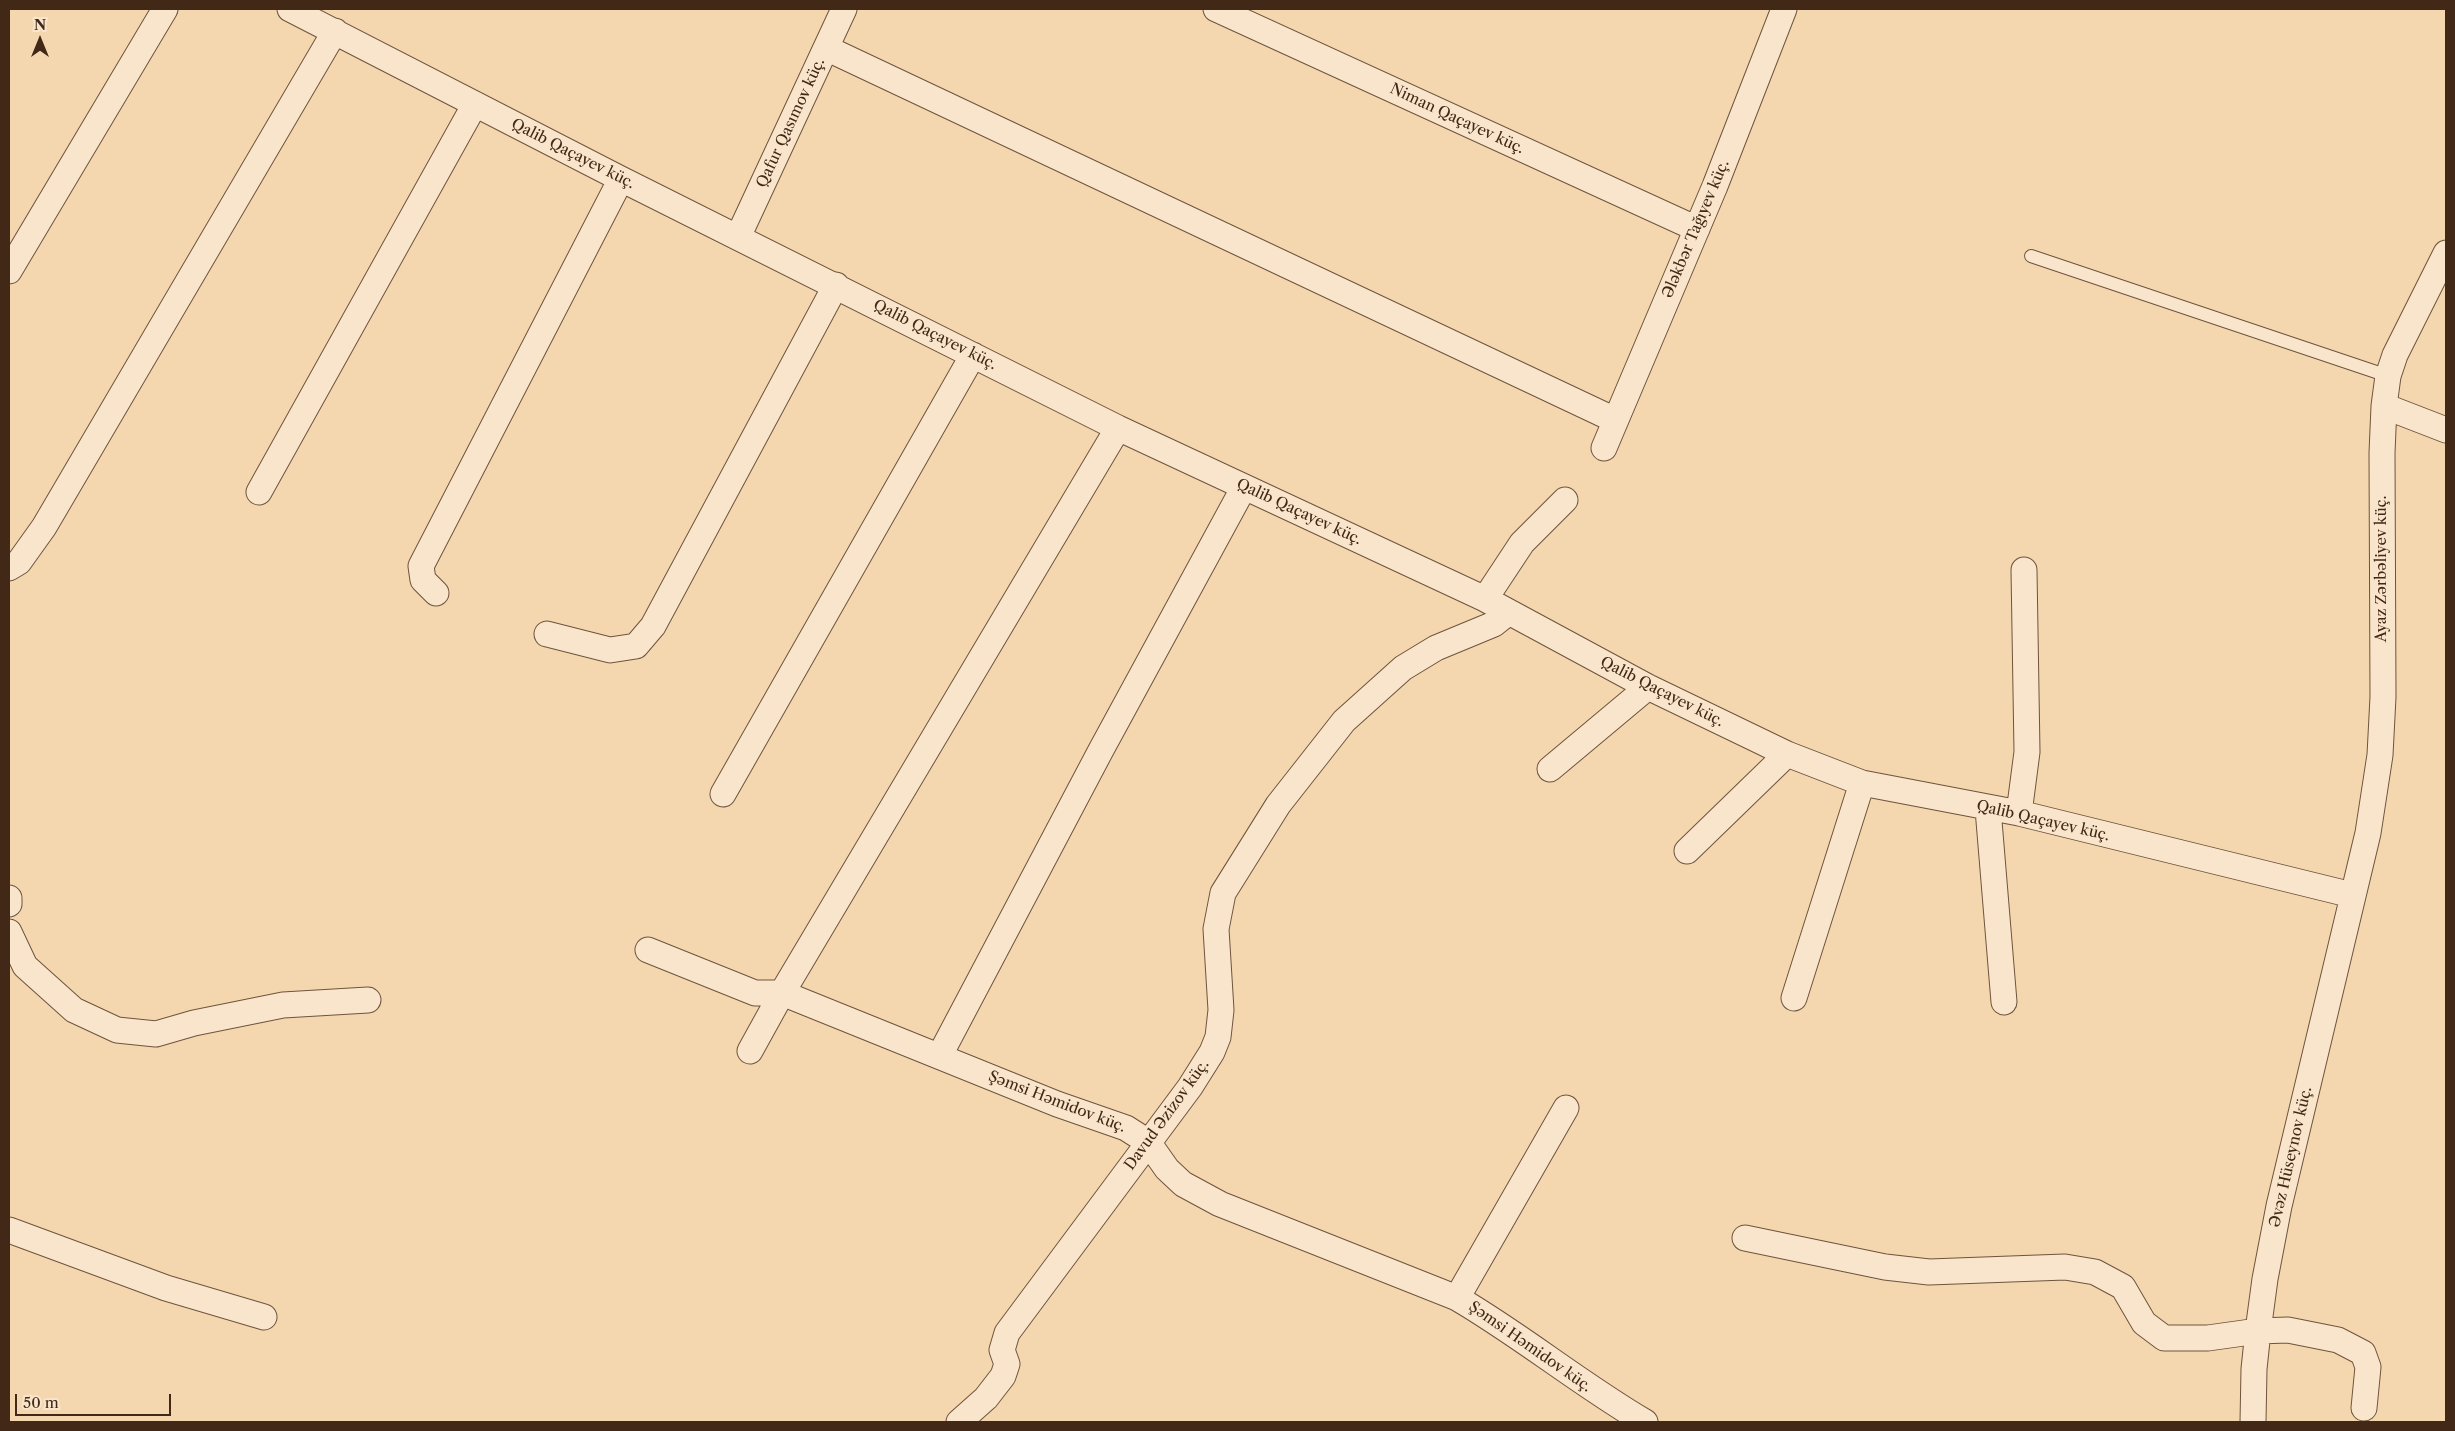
<!DOCTYPE html>
<html>
<head>
<meta charset="utf-8">
<style>
  body { margin:0 }
  #map { position:relative; width:2455px; height:1431px; overflow:hidden; background:#f4d7af; font-family:"Libre Caslon Text",serif }
  canvas { display:block }
  .frame { position:absolute; inset:0; border:10px solid #412817; pointer-events:none }
  .north { position:absolute; left:15px; top:15px; width:50px; height:50px; -webkit-text-stroke:4px #f8e5cb; paint-order:stroke; rotate:0deg; font-size:14px; font-weight:700; line-height:20px; text-align:center; color:#412817 }
  .north::after { content:''; display:block; margin:auto; width:18px; height:22px; background:#412817; clip-path:polygon(50% 0,100% 100%,50% 72%,0 100%) }
  .scale { position:absolute; left:15px; top:1394px; width:156px; height:22px; box-sizing:border-box; border:2px solid #412817; border-top:0; padding-left:6px; font-size:15px; line-height:18px; white-space:nowrap; color:#412817; -webkit-text-stroke:4px #f8e5cb; paint-order:stroke }
</style>
</head>
<body>
<div id="map">
<canvas width="2455" height="1431"></canvas>
<div class="frame"></div>
<div class="north">N</div>
<div class="scale">50 m</div>
</div>
<script>
const ctx = document.querySelector('canvas').getContext('2d');
ctx.lineJoin = 'round';
function strokePath(path, color, width, dash) { ctx.strokeStyle = color; ctx.lineWidth = width; ctx.lineCap = dash ? 'butt' : 'round'; ctx.setLineDash(dash || []); ctx.stroke(path); }
function write(font, color, halo, rows, align = 'center') {
  ctx.font = font + ' "Libre Caslon Text",serif'; ctx.lineWidth = 4; ctx.setLineDash([]); ctx.textBaseline = 'middle'; ctx.strokeStyle = halo; ctx.fillStyle = color; for (const [text, x, y, turn = 0] of rows) {
    ctx.save(); ctx.translate(x, y); ctx.rotate((+turn || 0) * Math.PI / 180); ctx.textAlign = isNaN(turn) ? turn : align; if (halo) ctx.strokeText(text, 0, 0); ctx.fillText(text, 0, 0); ctx.restore();
  }
}
const service = new Path2D(`
  M2031 256 2388 376`);
const minor = new Path2D(`
  M290 9 621 179 1118 428 1485 599 1648 687 1787 754 1862 783 2019 813 2352 895
  M1216 9 1697 229
  M826 48 1615 420
  M738 237 844 9
  M9 271 165 9
  M2384 406 2446 430
  M1604 448 1715 186 1784 9
  M259 492 475 104
  M9 568 19 562 44 527 335 31
  M436 593 423 580 421 566 621 179
  M1485 599 1522 543 1565 500
  M547 634 610 650 636 646 653 626 836 285
  M1550 769 1648 687
  M723 794 973 355
  M1988 809 2004 1002
  M2019 813 2027 752 2024 570
  M1687 851 1787 754
  M9 898V904
  M9 932 25 966 74 1010 117 1030 156 1034 194 1023 283 1005 368 1000
  M648 950 755 993H782L1057 1104 1126 1128 1148 1142 1167 1169 1183 1184 1220 1204 1457 1298C1522 1336 1580 1384 1645 1422
  M1794 998 1862 783
  M750 1051 782 993 1118 428
  M940 1055 1101 750 1244 487
  M9 1230 166 1288 264 1317
  M1745 1238 1885 1267 1929 1272 2065 1267 2095 1272 2123 1287 2144 1323 2164 1338H2208L2258 1331 2288 1330 2338 1340 2363 1353 2368 1367 2364 1408
  M1457 1298 1566 1108
  M959 1422 986 1398 1003 1376 1007 1364 1002 1350 1007 1333 1190 1087 1212 1052 1218 1037 1221 1010 1216 929 1223 893 1278 805 1344 721 1403 668 1436 648 1494 624 1509 612
  M2253 1422 2254 1369 2258 1331 2265 1279 2279 1206 2368 833 2380 755 2383 697 2382 453 2384 406 2388 376 2395 355 2446 253`);
const streetNames = [
  ["Niman Qaçayev küç.",1457,119,25],
  ["Qafur Qasımov küç.",791,123,-65],
  ["Qalib Qaçayev küç.",573,154,27],
  ["Ələkbər Tağıyev küç.",1696,229,-67],
  ["Qalib Qaçayev küç.",935,335,27],
  ["Qalib Qaçayev küç.",1299,512,25],
  ["Ayaz Zərbəliyev küç.",2382,569,-90],
  ["Qalib Qaçayev küç.",1662,692,27],
  ["Qalib Qaçayev küç.",2043,821,13],
  ["Şəmsi Həmidov küç.",1057,1102,21],
  ["Davud Əzizov küç.",1167,1115,-54],
  ["Əvəz Hüseynov küç.",2291,1157,-77],
  ["Şəmsi Həmidov küç.",1530,1347,35]
];
strokePath(service, '#6e543d', 14);
strokePath(minor, '#6e543d', 27);
strokePath(service, '#f8e5cb', 12);
strokePath(minor, '#f8e5cb', 25);
write('15px', '#412817', '#f8e5cb', streetNames);
</script>
</body>
</html>
